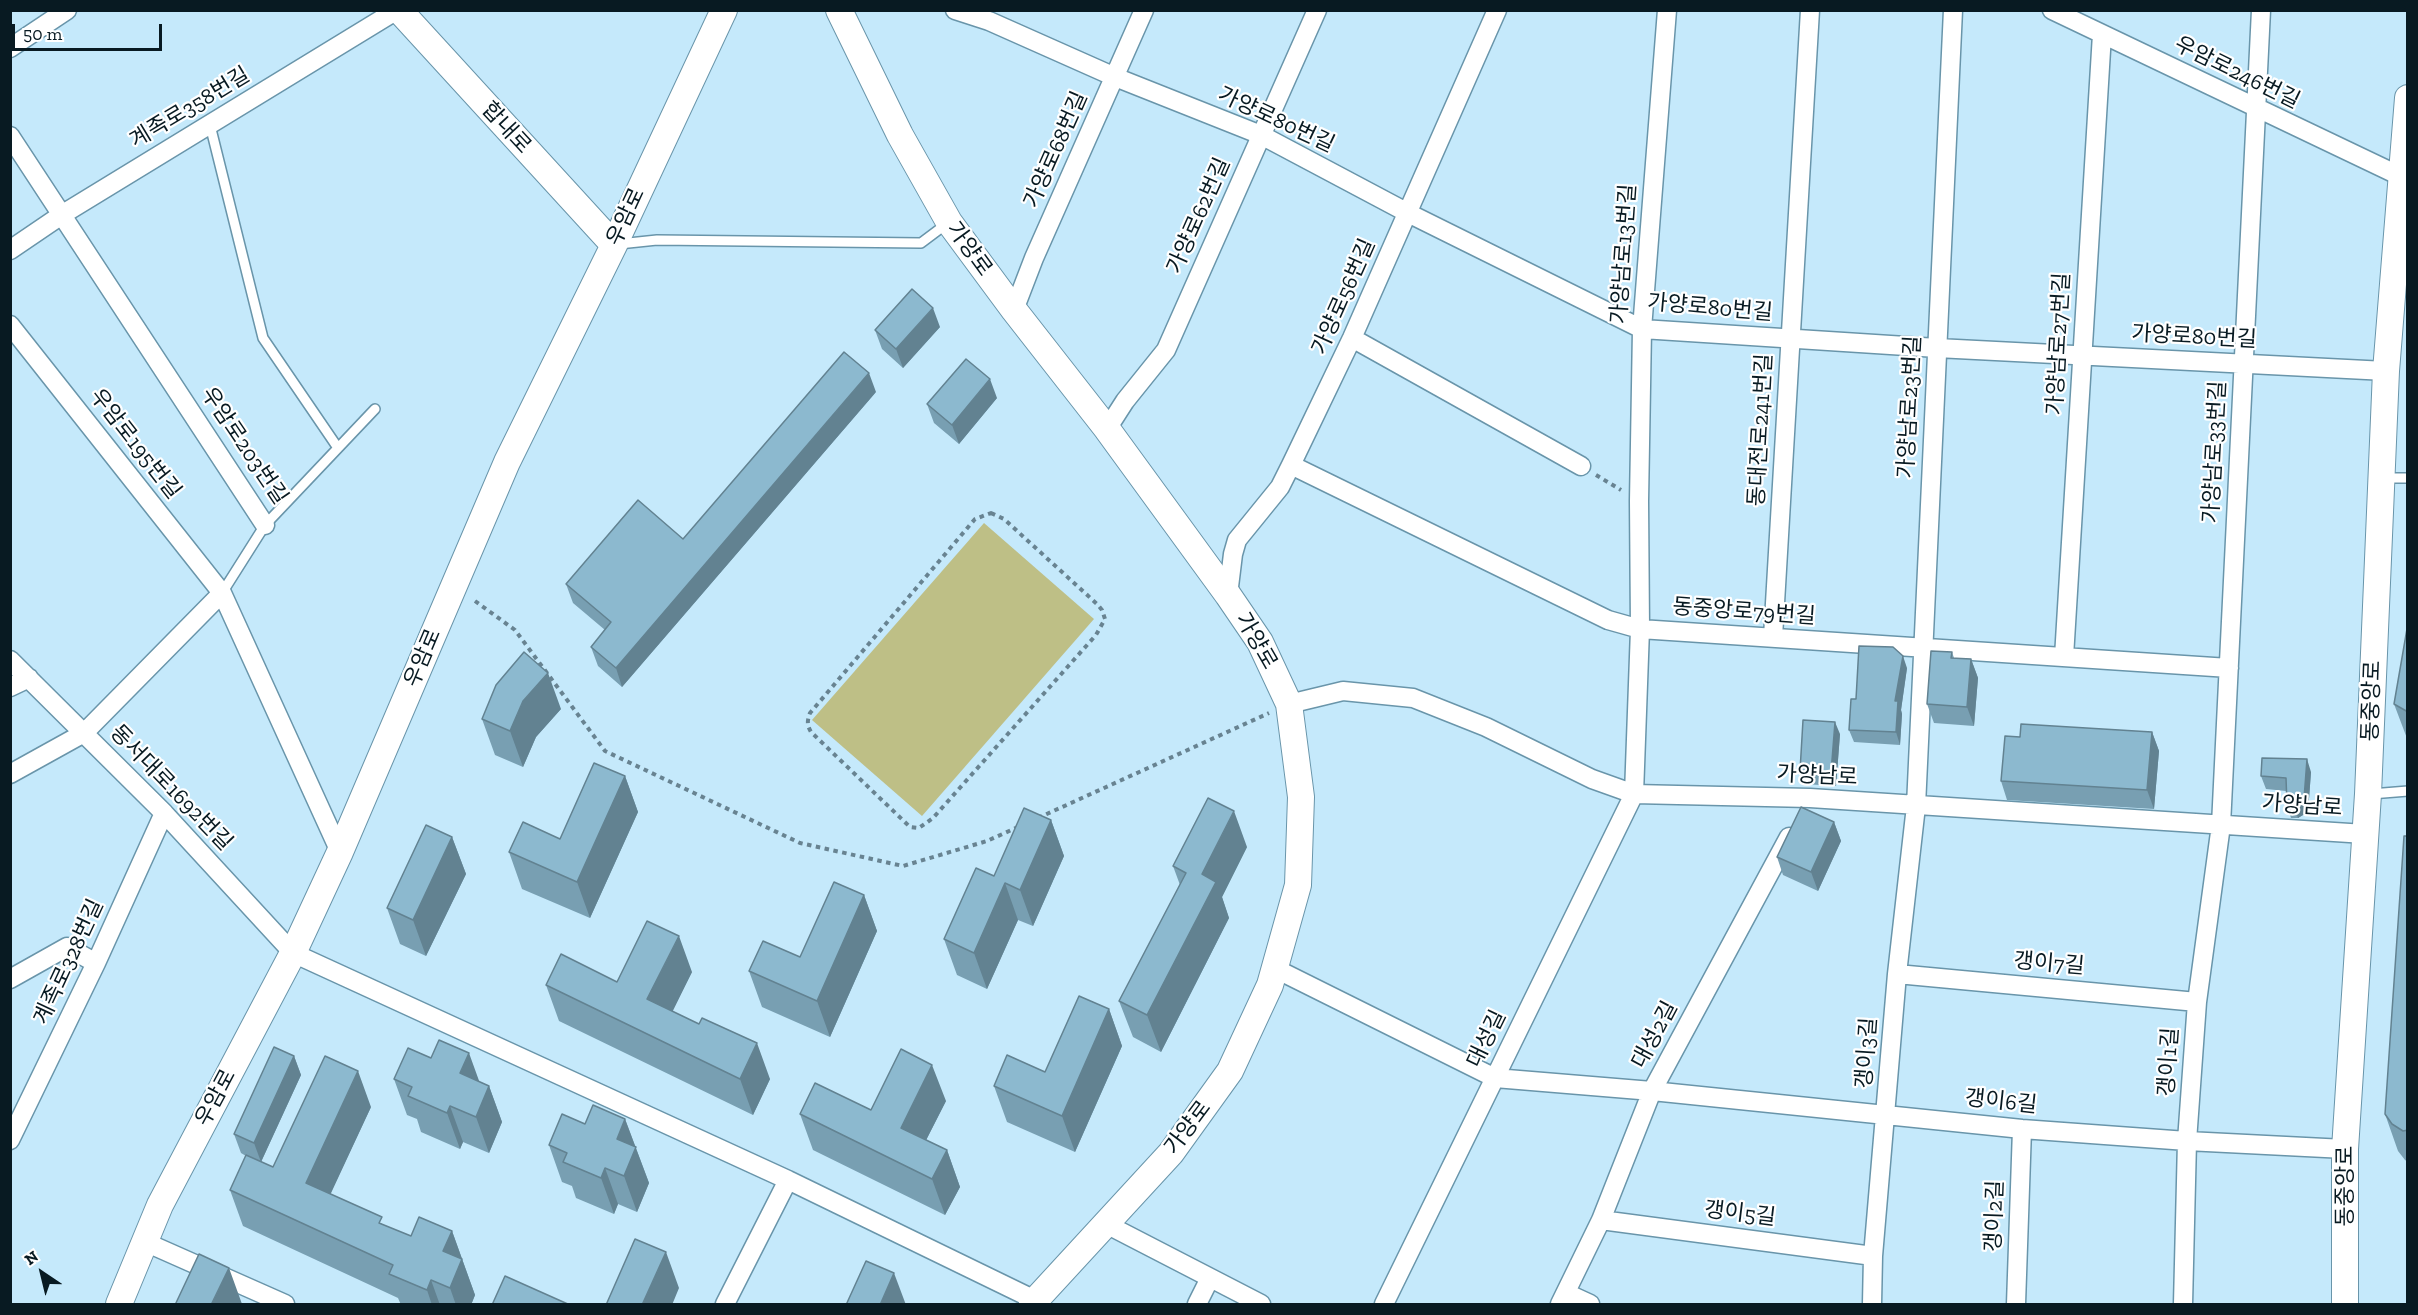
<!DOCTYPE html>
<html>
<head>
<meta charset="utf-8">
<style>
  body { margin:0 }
  #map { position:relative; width:2418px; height:1315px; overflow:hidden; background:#c5e9fb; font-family:"Zilla Slab",serif }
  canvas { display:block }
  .frame { position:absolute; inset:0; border:12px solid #081a22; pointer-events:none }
  .north { position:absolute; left:12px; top:1243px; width:60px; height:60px; -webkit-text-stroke:4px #fff; paint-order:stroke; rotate:325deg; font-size:16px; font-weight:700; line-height:24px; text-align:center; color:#081a22 }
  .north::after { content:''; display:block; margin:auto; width:21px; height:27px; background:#081a22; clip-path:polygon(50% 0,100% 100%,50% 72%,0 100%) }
  .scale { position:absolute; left:12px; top:24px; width:150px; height:27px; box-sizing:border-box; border:3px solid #081a22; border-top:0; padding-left:8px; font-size:18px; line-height:21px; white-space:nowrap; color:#081a22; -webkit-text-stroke:4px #fff; paint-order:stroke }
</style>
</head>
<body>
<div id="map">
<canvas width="2418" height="1315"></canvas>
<div class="frame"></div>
<div class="north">N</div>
<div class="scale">50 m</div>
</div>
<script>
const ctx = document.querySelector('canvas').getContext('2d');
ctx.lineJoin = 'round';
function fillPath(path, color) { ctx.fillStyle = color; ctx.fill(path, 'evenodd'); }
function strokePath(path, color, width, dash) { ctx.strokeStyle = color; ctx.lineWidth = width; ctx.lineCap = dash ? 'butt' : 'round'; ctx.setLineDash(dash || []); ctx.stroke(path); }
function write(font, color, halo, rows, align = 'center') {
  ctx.font = font + ' "Zilla Slab","Noto Sans KR",serif'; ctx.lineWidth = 4.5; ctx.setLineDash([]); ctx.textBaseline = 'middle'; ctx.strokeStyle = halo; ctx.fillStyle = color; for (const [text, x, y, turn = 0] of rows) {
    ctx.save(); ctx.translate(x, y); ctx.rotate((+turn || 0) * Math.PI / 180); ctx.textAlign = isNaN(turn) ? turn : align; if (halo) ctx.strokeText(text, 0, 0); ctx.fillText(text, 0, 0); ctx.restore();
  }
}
const green = new Path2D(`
  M984 523 1094 619 922 816 812 720Z`);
const path = new Path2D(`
  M1596 475 1621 490
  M991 513 1004 519 1097 604 1102 610 1105 619 1096 635 933 818 919 828 910 827 811 732C807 725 807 721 810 713L975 519Z
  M475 601 515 630 605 751 800 843 903 866 987 841 1018 827
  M1038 818 1269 713`);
const lane = new Path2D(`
  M210 125 263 338 338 448
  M619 244 657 240 921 243 949 222
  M2383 478H2408
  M222 593 265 525 375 409
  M2371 794 2408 791`);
const street = new Path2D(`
  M955 10 989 21 1115 77 1261 135 1408 213 1642 329 1937 348 2386 371
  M2052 10 2402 177
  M10 48 67 10
  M10 136 265 525
  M10 250 63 214 397 10
  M1014 310 1034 258 1144 10
  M10 325 222 593 340 852
  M1352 338 1581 466
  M1107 429 1125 401 1166 350 1317 10
  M1291 465 1608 620 1640 629 2229 668
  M1228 595 1233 554 1237 540 1280 487 1291 465 1352 338 1497 10
  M1773 637 1810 10
  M2064 657 2102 34
  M10 660 164 813 293 953 788 1180 1035 1300
  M10 687 29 678
  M1289 704 1343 691 1413 698 1486 727 1592 779 1634 794 1810 798 2365 834
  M10 774 84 733 222 593
  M1274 968 1495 1078 1652 1091 2022 1129 2187 1141 2345 1149
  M1897 974 2197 1002
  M10 979 67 947 96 963
  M10 1140 96 963 164 813
  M1601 1220 1873 1256
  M1106 1224 1261 1304
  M145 1242 285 1304
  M1566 1293 1590 1304
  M725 1304 788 1180
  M1197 1304 1210 1278
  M1384 1304 1634 794 1640 629 1639 501 1642 329 1667 10
  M1560 1304 1601 1220 1652 1091 1789 837
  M1872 1304 1873 1256 1897 974 1916 806 1953 10
  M2016 1304 2022 1129
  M2183 1304 2187 1141 2197 1002 2221 825 2261 10`);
const secondary = new Path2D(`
  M399 10 614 245
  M839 10 900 135 949 222 1014 310 1107 429 1228 595 1260 642 1289 704 1301 797 1298 885 1270 985 1230 1071 1171 1153 1032 1304
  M119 1304 160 1205 293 953 340 852 507 462 614 245 724 10
  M2345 1304V1149L2368 794 2386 371 2408 98`);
const wall = new Path2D(`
  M940 327 903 368 882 349 875 330Z
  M876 392 622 687 598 666 591 647 605 630 573 603 566 584 683 539Z
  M997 398 959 444 934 423 927 404Z
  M2408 623V741L2394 704Z
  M1952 652 1954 658 1971 659 1978 678 1974 726 1934 723 1927 704Z
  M1907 668 1901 710 1902 714 1900 745 1854 742 1849 730 1856 699Z
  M561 709 536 737 523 767 495 755 482 719Z
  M2152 732 2159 751 2154 809 2007 800 2001 781 2020 737Z
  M1840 734 1836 786 1804 784 1800 771Z
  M2311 772 2308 812 2298 818H2291L2287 805 2286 791 2266 789 2261 776Z
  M625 776 638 812 590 918 522 889 509 852 560 839Z
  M1051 820 1064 856 1033 926 1018 920 987 989 957 975 944 939 994 876Z
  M1834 822 1841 841 1818 891 1783 875 1777 857Z
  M2408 836V1162L2405 1160 2398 1151 2385 1114Z
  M452 837 466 874 426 956 400 944 387 908Z
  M1247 847 1222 897 1229 918 1161 1052 1133 1037 1119 1001 1180 885 1173 866Z
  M864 895 877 931 830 1037 762 1007 749 971 800 957Z
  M692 972 672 1011 770 1079 753 1115 559 1021 546 985 617 982Z
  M1109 1009 1122 1046 1075 1152 1007 1122 994 1086 1045 1072Z
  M294 1056 301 1075 261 1162 273 1167 371 1107 330 1194 384 1225 411 1236 452 1231 475 1295 471 1305H401L398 1298 243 1226 230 1190 246 1156 241 1153 234 1134Z
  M394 1079 480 1082 489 1086 502 1122 489 1153 463 1142 460 1149 421 1132 417 1119 407 1115Z
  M946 1101 926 1140 947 1150 960 1187 945 1215 813 1150 800 1114 871 1110Z
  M625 1119 649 1183 637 1212 618 1204 614 1214 576 1198 572 1186 562 1182 549 1145 585 1124Z`);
const shadedWall = new Path2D(`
  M933 308 940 327 903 368 896 349Z
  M869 373 876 392 622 687 616 668Z
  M990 379 997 398 959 444 952 425Z
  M1903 656 1907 668 1901 710 1902 714 1900 745 1896 732 1895 701Z
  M1971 659 1978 678 1974 726 1967 707Z
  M548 673 561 709 536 737 523 767 510 731 523 701Z
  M1835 722 1840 734 1836 786 1831 773Z
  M2152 732 2159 751 2154 809 2147 790Z
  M2307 759 2311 772 2308 812 2298 818 2294 806Z
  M625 776 638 812 590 918 577 882Z
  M1234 811 1247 847 1222 897 1229 918 1161 1052 1147 1015 1202 874Z
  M1051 820 1064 856 1033 926 1020 890Z
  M1834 822 1841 841 1818 891 1811 872Z
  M452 837 466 874 426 956 413 920Z
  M1005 883 1018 920 987 989 974 953Z
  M864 895 877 931 830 1037 817 1001Z
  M679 936 692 972 661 1035 647 999Z
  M1109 1009 1122 1046 1075 1152 1062 1116Z
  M757 1043 770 1079 753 1115 740 1079Z
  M469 1053 482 1089 460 1073Z
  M294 1056 301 1075 261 1162 254 1143Z
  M932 1065 946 1101 914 1164 901 1128Z
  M358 1071 371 1107 319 1219 306 1183Z
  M489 1086 502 1122 489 1153 476 1117Z
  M450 1106 463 1142 460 1149 447 1113Z
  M625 1119 649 1183 637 1212 624 1176 617 1139Z
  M947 1150 960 1187 945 1215 932 1179Z
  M605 1168 618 1204 614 1214 601 1178Z
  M452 1231 475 1295 471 1305H456L450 1288 443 1251Z
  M666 1252 679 1288 672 1305H642Z
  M229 1268 242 1304 211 1305Z
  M894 1273 906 1305H880Z
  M431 1280 440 1305H432L427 1290Z`);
const building = new Path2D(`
  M912 289 933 308 896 349 875 330Z
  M844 352 869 373 616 668 591 647 611 622 566 584 638 500 683 539Z
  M966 359 990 379 952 425 927 404Z
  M2408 623V712L2394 704Z
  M1859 646 1893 647 1903 656 1895 701H1898L1896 732 1849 730 1851 699H1856Z
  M1931 651 1952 652 1951 658 1971 659 1967 707 1927 704Z
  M524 652 548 673 523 701 510 731 482 719 496 685Z
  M1803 720 1835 722 1831 773 1800 771Z
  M2021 724 2152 732 2147 790 2001 781 2005 736 2020 737Z
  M2262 758 2307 759 2304 799 2294 806 2287 805 2286 778 2261 776Z
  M594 763 625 776 577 882 509 852 523 822 560 839Z
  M1208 798 1234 811 1202 874 1216 882 1147 1015 1119 1001 1186 873 1173 866Z
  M1801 807 1834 822 1811 872 1777 857Z
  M1024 808 1051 820 1020 890 1005 883 974 953 944 939 976 868 994 876Z
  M426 825 452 837 413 920 387 908Z
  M2404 836H2408V1130L2403 1131 2392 1124 2385 1114Z
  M834 882 864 895 817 1001 749 971 763 941 800 957Z
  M647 921 679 936 647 999 699 1024 702 1018 757 1043 740 1079 546 985 561 954 617 982Z
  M1079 996 1109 1009 1062 1116 994 1086 1007 1055 1045 1072Z
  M439 1040 469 1053 460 1073 489 1086 476 1117 450 1106 447 1113 408 1096 412 1087 394 1079 408 1048 431 1058Z
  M274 1047 294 1056 254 1143 234 1134Z
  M901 1049 932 1065 901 1128 947 1150 932 1179 800 1114 815 1083 871 1110Z
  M325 1056 358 1071 306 1183 382 1217 379 1223 411 1236 419 1217 452 1231 443 1251 462 1259 450 1288 431 1280 427 1290 389 1274 393 1265 230 1190 246 1155 273 1167Z
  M593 1105 625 1119 617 1139 636 1147 624 1176 605 1168 601 1178 563 1162 567 1153 549 1145 562 1114 585 1124Z
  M635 1239 666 1252 642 1305H606Z
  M199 1254 229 1268 211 1305H175Z
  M866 1261 894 1273 880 1305H846Z
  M505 1276 570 1305H492Z`);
const streetNames = [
  ["우암로246번길",2237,73,26],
  ["계족로358번길",190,108,-31],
  ["가양로80번길",1276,120,25],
  ["합내로",506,128,47],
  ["가양로68번길",1056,150,-66],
  ["가양로62번길",1199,216,-66],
  ["우암로",626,217,-65],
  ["가양로",969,249,54],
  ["가양남로13번길",1624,254,-86],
  ["가양로56번길",1344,297,-66],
  ["가양로80번길",1710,308,5],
  ["가양로80번길",2194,337,3],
  ["가양남로27번길",2059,344,-87],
  ["가양남로23번길",1910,407,-87],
  ["동대전로241번길",1761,430,-87],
  ["우암로195번길",135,444,52],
  ["우암로203번길",244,446,56],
  ["가양남로33번길",2215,452,-87],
  ["동중앙로79번길",1744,612,4],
  ["가양로",1256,641,60],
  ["우암로",423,658,-67],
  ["동중앙로",2372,701,-88],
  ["가양남로",1817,776,3],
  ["동서대로1692번길",171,788,46],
  ["가양남로",2302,806,4],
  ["계족로328번길",69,962,-65],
  ["갱이7길",2049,964,5],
  ["대성2길",1655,1035,-62],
  ["대성길",1487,1039,-64],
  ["갱이3길",1867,1053,-86],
  ["갱이1길",2169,1062,-86],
  ["우암로",216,1098,-62],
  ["갱이6길",2001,1102,6],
  ["가양로",1188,1128,-53],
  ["동중앙로",2346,1186,-90],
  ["갱이5길",1740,1214,7],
  ["갱이2길",1995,1216,-88]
];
fillPath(green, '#bebf86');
strokePath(lane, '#6995aa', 12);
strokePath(street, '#6995aa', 21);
strokePath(secondary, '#6995aa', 28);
strokePath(path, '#688391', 4, [4.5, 4.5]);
strokePath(lane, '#fff', 9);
strokePath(street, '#fff', 18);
strokePath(secondary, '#fff', 26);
fillPath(wall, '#789fb2');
fillPath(shadedWall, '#628291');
fillPath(building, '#8cb9cf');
strokePath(building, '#628291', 1.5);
write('22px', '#081a22', '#fff', streetNames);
</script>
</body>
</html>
